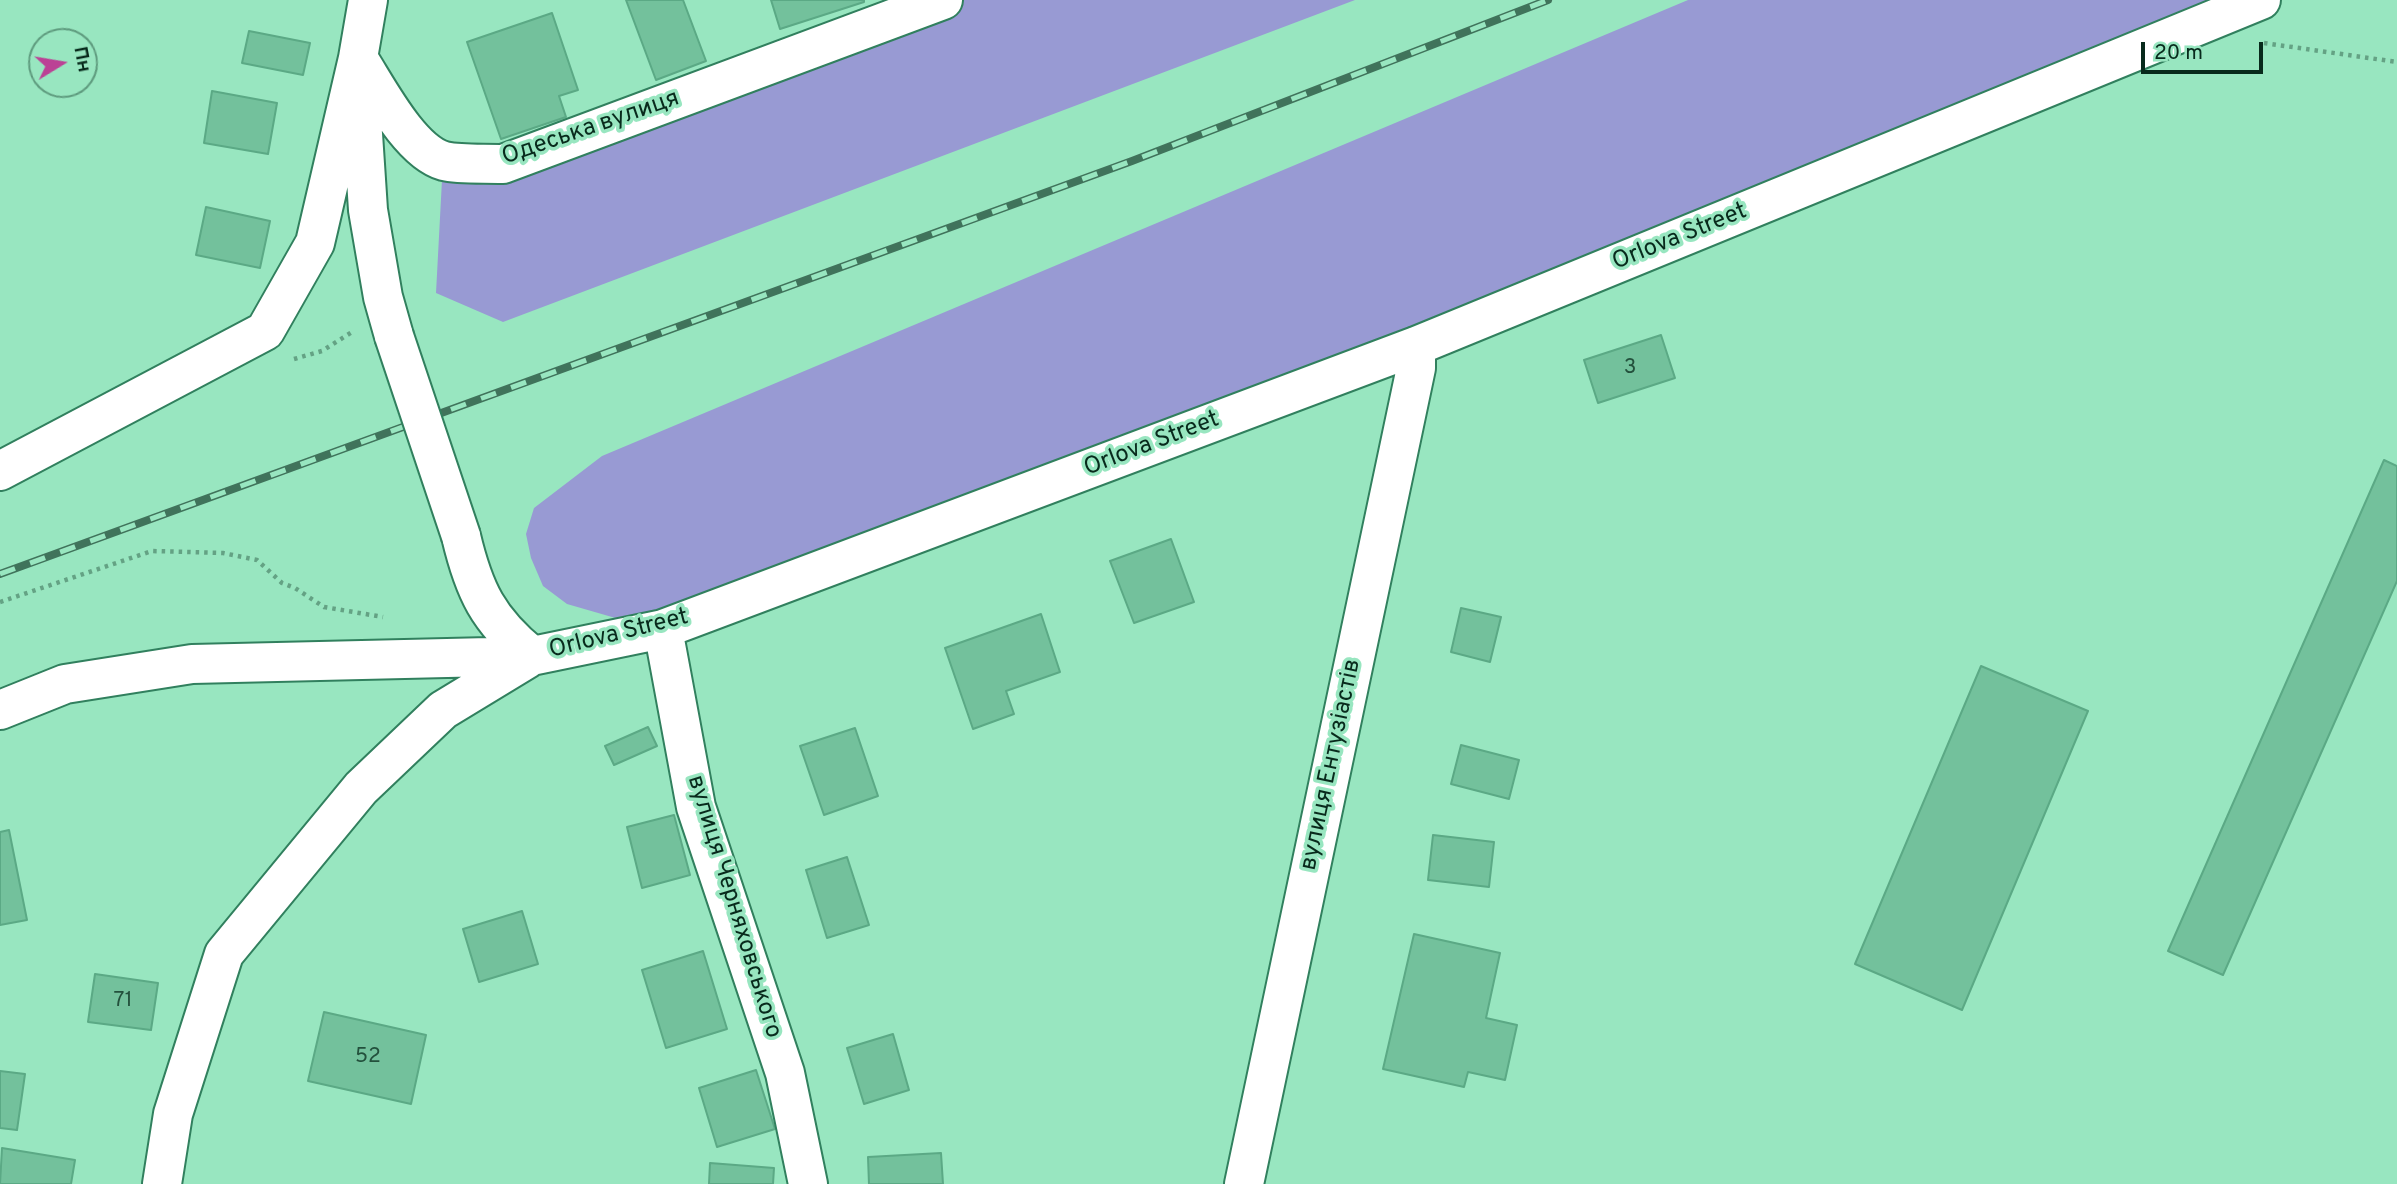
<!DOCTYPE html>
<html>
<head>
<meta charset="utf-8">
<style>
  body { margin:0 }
  #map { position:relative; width:2397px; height:1184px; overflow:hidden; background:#98e6c0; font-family:Overpass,sans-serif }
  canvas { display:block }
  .north { position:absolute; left:28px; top:28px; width:70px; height:70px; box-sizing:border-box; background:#98e6c0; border:2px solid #5e9b7e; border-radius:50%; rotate:79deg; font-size:19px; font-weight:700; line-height:28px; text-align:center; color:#082a1c }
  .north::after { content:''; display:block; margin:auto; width:24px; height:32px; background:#bb4295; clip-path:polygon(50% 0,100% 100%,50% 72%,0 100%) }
  .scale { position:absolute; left:2141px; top:42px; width:122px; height:32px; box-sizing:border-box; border:4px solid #082a1c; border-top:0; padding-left:9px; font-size:21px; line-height:24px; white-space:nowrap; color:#082a1c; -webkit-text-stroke:5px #98e6c0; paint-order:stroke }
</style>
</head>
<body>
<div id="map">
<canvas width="2397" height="1184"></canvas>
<div class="north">Пн</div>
<div class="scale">20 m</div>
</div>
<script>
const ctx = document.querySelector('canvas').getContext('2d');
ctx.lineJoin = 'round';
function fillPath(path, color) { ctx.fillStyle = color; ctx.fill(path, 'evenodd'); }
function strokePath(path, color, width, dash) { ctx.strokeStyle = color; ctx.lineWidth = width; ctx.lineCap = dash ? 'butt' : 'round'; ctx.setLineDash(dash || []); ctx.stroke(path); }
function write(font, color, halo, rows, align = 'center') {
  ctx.font = font + ' Overpass,sans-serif'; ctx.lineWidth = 7; ctx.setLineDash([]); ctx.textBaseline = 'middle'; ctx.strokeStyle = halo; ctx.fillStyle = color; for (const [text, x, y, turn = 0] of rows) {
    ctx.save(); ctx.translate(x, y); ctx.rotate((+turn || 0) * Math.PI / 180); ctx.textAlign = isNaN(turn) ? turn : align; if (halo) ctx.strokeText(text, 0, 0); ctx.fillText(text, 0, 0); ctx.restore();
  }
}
const green = new Path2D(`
  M939 0H1355L503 322 436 293 443 161 503 163Z
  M1688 0H2261L657 630 567 604 543 586 531 558 526 534 534 508 602 456Z`);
const building = new Path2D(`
  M626 0H683L706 61 656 80Z
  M771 0H864V2L780 29Z
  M552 13 578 90 559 96 566 117 501 139 467 42Z
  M249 31 310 43 303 75 242 63Z
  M212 91 277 103 268 154 204 143Z
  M206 207 270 221 260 268 196 255Z
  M1661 335 1675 378 1598 403 1584 360Z
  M2384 460 2397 466V581L2223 975 2168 951Z
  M1171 539 1194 602 1134 623 1110 561Z
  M1461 608 1501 617 1490 662 1451 652Z
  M1041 614 1060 672 1006 691 1014 714 973 729 945 648Z
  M1981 666 2088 711 1962 1010 1855 964Z
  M648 727 657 746 614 765 605 746Z
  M855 728 878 796 824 815 800 746Z
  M1461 745 1519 760 1509 799 1451 784Z
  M674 815 690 875 642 888 627 827Z
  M9 830 27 920 0 925V832Z
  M1433 835 1494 842 1489 887 1428 880Z
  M847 857 869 925 827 938 806 870Z
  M522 911 538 964 479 982 463 929Z
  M1414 934 1500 953 1486 1018 1517 1025 1505 1080 1468 1072 1464 1087 1383 1069Z
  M703 951 727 1029 666 1048 642 970Z
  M95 974 158 983 151 1030 88 1022Z
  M324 1012 426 1035 411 1104 308 1081Z
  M893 1034 909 1090 864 1104 847 1048Z
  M756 1070 775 1129 717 1147 699 1088Z
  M0 1071 25 1074 17 1130 0 1128Z
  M2 1148 75 1160 71 1184H0Z
  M941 1153 943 1184H869L868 1157Z
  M710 1163 774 1168 773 1184H709Z`);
const path = new Path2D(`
  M2264 43 2397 62
  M294 359 322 351 352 332
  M0 602 152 551 223 553 257 560 282 583 295 588 324 607 383 617`);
const minor = new Path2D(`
  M368 0 358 58 368 210 383 297 394 336
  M0 471 265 331 315 243 358 58C377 87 409 151 444 161 461 165 485 163 503 164L943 0
  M461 536C474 591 488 620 532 656
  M663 629 696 807 785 1073 808 1184
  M0 710 65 684 192 664 532 656 663 629 1416 346 2261 0
  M162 1184 173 1114 224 954 361 788 443 710 527 659
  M1244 1184 1416 368V346`);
const rail = new Path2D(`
  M0 574 1132 161 1548 0`);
const minorBridge = new Path2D(`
  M394 336 461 536`);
const numberNames = [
  ["3",1630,369],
  ["71",123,1002],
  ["52",368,1058]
];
const streetNames = [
  ["Одеська вулиця",591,129,-19],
  ["Orlova Street",1680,238,-22],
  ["Orlova Street",1152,445,-21],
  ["Orlova Street",619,635,-14],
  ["вулиця Ентузіастів",1332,765,-78],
  ["вулиця Черняховського",733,907,73]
];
fillPath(green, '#989ad3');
fillPath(building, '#73c19c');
strokePath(building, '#5ba985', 2);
strokePath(minor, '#31805e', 42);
strokePath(path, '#64a284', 4.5, [3.5, 5]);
strokePath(minor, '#fff', 38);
strokePath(rail, '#40735b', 8);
strokePath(rail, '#98e6c0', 5, [16]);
strokePath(minorBridge, '#31805e', 42, []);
strokePath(minorBridge, '#fff', 38);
write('21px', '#23503c', null, numberNames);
write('24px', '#082a1c', '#98e6c0', streetNames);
</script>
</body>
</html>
